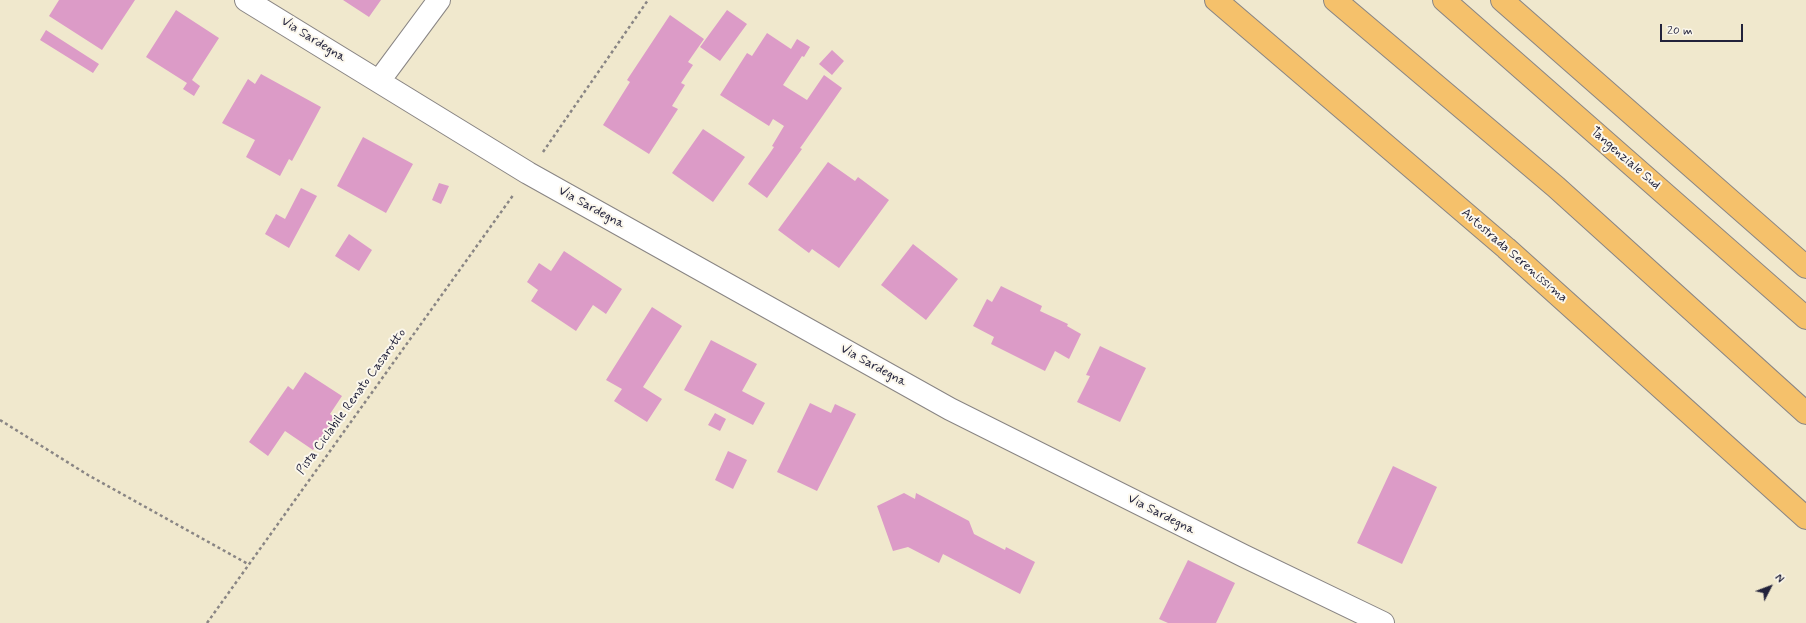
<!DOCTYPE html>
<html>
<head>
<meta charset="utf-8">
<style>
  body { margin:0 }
  #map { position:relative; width:1806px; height:623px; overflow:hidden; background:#f0e8cd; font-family:Mynerve,sans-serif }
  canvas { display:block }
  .north { position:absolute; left:1750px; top:567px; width:40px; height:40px; -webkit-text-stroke:3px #fbf7ec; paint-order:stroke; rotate:48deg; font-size:11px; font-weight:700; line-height:16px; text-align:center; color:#22223b }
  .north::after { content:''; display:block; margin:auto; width:14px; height:18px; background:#22223b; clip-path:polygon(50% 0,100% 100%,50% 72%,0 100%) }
  .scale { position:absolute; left:1660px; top:24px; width:83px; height:18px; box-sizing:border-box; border:2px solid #22223b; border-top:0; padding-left:5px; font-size:12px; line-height:14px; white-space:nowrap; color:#22223b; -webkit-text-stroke:3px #fbf7ec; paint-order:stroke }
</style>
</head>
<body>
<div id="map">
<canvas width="1806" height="623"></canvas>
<div class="north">N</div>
<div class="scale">20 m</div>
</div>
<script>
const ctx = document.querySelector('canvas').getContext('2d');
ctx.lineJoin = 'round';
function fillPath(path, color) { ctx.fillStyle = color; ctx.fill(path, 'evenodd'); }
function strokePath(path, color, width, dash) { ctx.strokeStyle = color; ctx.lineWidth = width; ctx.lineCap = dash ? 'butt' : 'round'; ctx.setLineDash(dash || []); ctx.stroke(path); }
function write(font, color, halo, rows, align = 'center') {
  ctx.font = font + ' Mynerve,sans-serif'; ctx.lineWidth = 4; ctx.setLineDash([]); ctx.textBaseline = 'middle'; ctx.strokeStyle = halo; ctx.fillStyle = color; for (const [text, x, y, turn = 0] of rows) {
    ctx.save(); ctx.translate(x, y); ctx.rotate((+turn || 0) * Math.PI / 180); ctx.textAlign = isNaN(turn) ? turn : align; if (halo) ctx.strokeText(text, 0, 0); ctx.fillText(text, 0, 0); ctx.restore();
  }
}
const building = new Path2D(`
  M59 0H135L102 50 49 16Z
  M343 0H381L369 17Z
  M176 10 219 38 192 80 200 86 194 96 183 89 187 83 146 57Z
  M727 10 747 24 720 61 700 47Z
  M670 15 704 39 688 62 693 65 681 83 685 85 672 106 678 109 649 154 603 125 630 82 627 80Z
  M46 30 99 64 93 73 40 40Z
  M767 33 791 49 797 39 810 47 804 57 802 56 783 85 807 100 824 75 842 88 803 144 800 148 802 149 767 198 748 184 770 153 774 147 772 146 784 126 773 119 769 126 720 95 747 53 752 56Z
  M832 50 844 61 832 75 819 64Z
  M261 74 321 107 292 161 289 159 280 176 246 157 255 140 222 123 248 79 255 84Z
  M703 129 745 157 713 202 672 173Z
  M363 137 413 164 386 213 337 186Z
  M828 162 855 181 858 177 889 200 839 268 812 249 809 253 778 230Z
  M439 183 449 186 441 204 432 200Z
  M301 188 317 196 289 248 265 234 276 214 285 219Z
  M349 234 372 250 359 271 335 256Z
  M913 244 958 279 926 320 881 285Z
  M564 251 622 289 606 314 593 305 576 331 531 301 538 290 527 282 539 263 551 271Z
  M1001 286 1042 306 1040 311 1068 324 1067 326 1081 334 1069 359 1055 351 1045 371 991 344 994 337 973 326 987 299 992 302Z
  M652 307 682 326 643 387 662 399 647 422 614 401 622 389 606 380Z
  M711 340 757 364 742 391 765 403 753 425 684 390Z
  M1100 346 1146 368 1120 422 1077 402 1090 376 1086 375Z
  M305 372 342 396 330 414 335 418 313 450 285 431 268 456 249 442 288 386 293 390Z
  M810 403 831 413 835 404 856 414 817 491 777 472Z
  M715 413 726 419 720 431 708 425Z
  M728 451 747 460 733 489 715 480Z
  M1393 466 1437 487 1402 564 1357 543Z
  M904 493 915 499 916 493 969 521 974 534 1005 550 1006 547 1035 562 1020 594 943 554 939 563 908 547 893 551 877 506Z
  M1188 560 1235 583 1216 623H1168L1159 619Z`);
const path = new Path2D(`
  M543 152 648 0
  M0 420 88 475 248 564
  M207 623 514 194`);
const minor = new Path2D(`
  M246 0 528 173 950 409 1244 556 1383 623
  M379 81 439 0`);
const trunk = new Path2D(`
  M1444 0 1806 318
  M1502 0 1806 267`);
const motorway = new Path2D(`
  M1216 0 1506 248 1806 518
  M1335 0 1556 187 1806 413`);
const streetNames = [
  ["Via Sardegna",313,40,32],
  ["Tangenziale Sud",1625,159,41],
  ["Via Sardegna",591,208,29],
  ["Autostrada Serenissima",1514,256,41],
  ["Via Sardegna",873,366,29],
  ["Pista Ciclabile Renato Casarotto",352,402,-54],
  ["Via Sardegna",1161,515,27]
];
fillPath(building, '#dc9bc7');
strokePath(minor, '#898584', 24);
strokePath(trunk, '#898584', 24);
strokePath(motorway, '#898584', 24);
strokePath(path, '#898584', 2.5, [3, 3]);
strokePath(minor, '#fff', 22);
strokePath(trunk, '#f5c16b', 22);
strokePath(motorway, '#f5c16b', 22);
write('13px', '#22223b', '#fbf7ec', streetNames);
</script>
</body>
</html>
